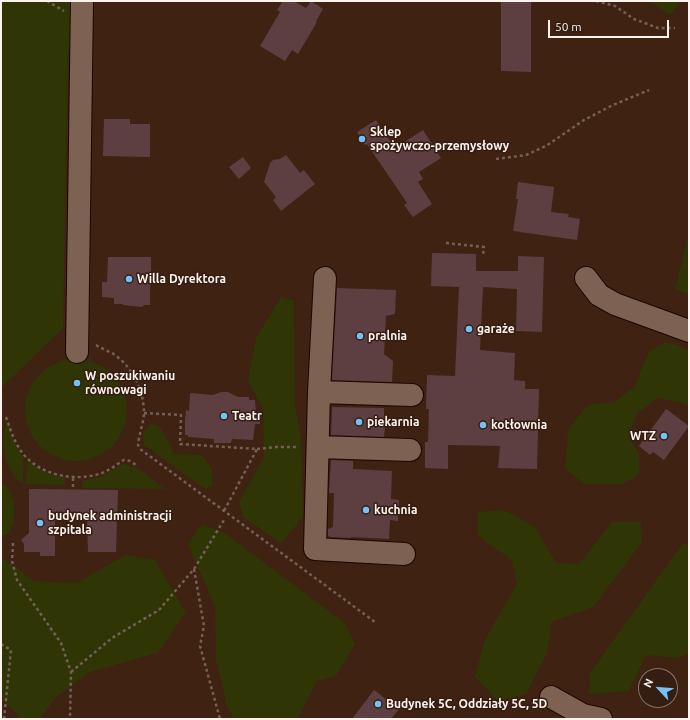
<!DOCTYPE html>
<html>
<head>
<meta charset="utf-8">
<style>
  body { margin:0 }
  #map { position:relative; width:690px; height:720px; overflow:hidden; background:#341d11; font-family:Ubuntu,sans-serif }
  canvas { display:block }
  .frame { position:absolute; inset:0; border:2px solid #fdf3ee; pointer-events:none }
  .north { position:absolute; left:638px; top:668px; width:40px; height:40px; box-sizing:border-box; background:#341d11; border:1px solid #847369; border-radius:50%; rotate:296deg; font-size:11px; font-weight:700; line-height:16px; text-align:center; color:#fdf3ee }
  .north::after { content:''; display:block; margin:auto; width:14px; height:18px; background:#75c0f6; clip-path:polygon(50% 0,100% 100%,50% 72%,0 100%) }
  .scale { position:absolute; left:548px; top:20px; width:121px; height:18px; box-sizing:border-box; border:2px solid #fdf3ee; border-top:0; padding-left:5px; font-size:12px; line-height:14px; white-space:nowrap; color:#fdf3ee; -webkit-text-stroke:3px #341d11; paint-order:stroke }
</style>
</head>
<body>
<div id="map">
<canvas width="690" height="720"></canvas>
<div class="frame"></div>
<div class="north">N</div>
<div class="scale">50 m</div>
</div>
<script>
const ctx = document.querySelector('canvas').getContext('2d');
ctx.lineJoin = 'round';
function fillPath(path, color) { ctx.fillStyle = color; ctx.fill(path, 'evenodd'); }
function strokePath(path, color, width, dash) { ctx.strokeStyle = color; ctx.lineWidth = width; ctx.lineCap = dash ? 'butt' : 'round'; ctx.setLineDash(dash || []); ctx.stroke(path); }
function write(font, color, halo, rows, align = 'center') {
  ctx.font = font + ' Ubuntu,sans-serif'; ctx.lineWidth = 3; ctx.setLineDash([]); ctx.textBaseline = 'middle'; ctx.strokeStyle = halo; ctx.fillStyle = color; for (const [text, x, y, turn = 0] of rows) {
    ctx.save(); ctx.translate(x, y); ctx.rotate((+turn || 0) * Math.PI / 180); ctx.textAlign = isNaN(turn) ? turn : align; if (halo) ctx.strokeText(text, 0, 0); ctx.fillText(text, 0, 0); ctx.restore();
  }
}
const built = new Path2D(`
  M1 1H689V719H1ZM646 676H670V700H646Z`);
const green = new Path2D(`
  M1 1H75V44L68 50 63 328 1 388Z
  M650 1H681L670 15Z
  M689 231V294L675 290Z
  M281 297 294 301 295 406 301 438 303 517 281 543 243 517 239 502 264 457 263 408 248 381 256 338Z
  M664 342 681 346 689 351V409L686 404 657 398 637 414 628 437 639 453V475L621 484H584L565 468 568 429 588 405 615 402 635 386 648 353Z
  M25 410a51 51 0 1 1 102 0a51 51 0 1 1-102 0Z
  M7 420 13 440 23 456V484C3 471 0 441 7 420Z
  M152 424 159 426 169 443 174 454 202 455 212 469V486L205 489 143 444 144 430Z
  M27 459C38 469 50 476 65 477V485L26 484Z
  M124 463 132 468 133 465 165 489 82 488V481L103 476Z
  M1 484C17 489 18 523 8 534L2 536H1Z
  M504 510 535 527 556 563 579 564 612 522H641L642 542 593 607 552 622 547 653 526 694 498 701 475 677 485 639 517 584 512 560 478 536V512Z
  M202 524 225 533 345 623 355 644 336 676 317 681 299 716 296 719H234L227 706 216 660 215 607 188 544Z
  M683 543 689 544V653L678 658 646 655 629 691 589 694 590 673Z
  M125 555 155 560 186 613 157 653 90 672 55 698 40 719H22L1 699V557L34 581 77 583Z`);
const building = new Path2D(`
  M283 1H294L306 8 311 1 323 9 316 21 317 22 298 54 292 50 285 61 260 46 280 12 277 10Z
  M501 1H531V72L501 71Z
  M104 119H130V124H150V157L103 156Z
  M376 120 395 148 423 130 441 158 419 172 423 179 418 182 432 204 413 217 404 205 407 203 367 144 365 145 357 132Z
  M286 155 300 173 304 170 315 184 281 211 273 200 276 197 264 182 270 163 273 160 280 159Z
  M243 157 251 168 239 179 229 167Z
  M518 182 554 187 551 212 569 214 568 217 580 219 577 240 513 231 518 199H516Z
  M432 253 476 254V271H518V256L544 257 542 332 516 331 517 289 483 287 480 350 515 353 514 380 525 381V389H539L537 469 498 468 500 446 448 445V469L425 468V442H428L429 409H426L427 375 455 376 459 287 431 286Z
  M108 257H151V284L150 287V305H144L142 307 123 305V304H114V298L102 297V282H107Z
  M337 288 396 290 395 314 386 316 384 354 393 361 392 382 332 380Z
  M221 392H228L238 397H249V400H255L256 412H260V424H255L253 440 232 439 231 443H214V439L188 437V435H185V420L186 410 189 411 190 393 213 395Z
  M332 407 384 408V416H386L384 437 331 435Z
  M666 409 689 426 664 460 653 452 650 455 639 446Z
  M331 460 353 461V469L392 471 391 499 399 500 398 521 390 520 389 539 351 537V538L330 537 328 536V529L333 527 334 493H329Z
  M29 489 118 490 116 552H88L87 516 55 514V556H40V552H24V544L21 540 29 533Z
  M374 690 399 709 391 719H352Z`);
const path = new Path2D(`
  M47 1 64 11
  M596 1 615 6 634 19 658 28H675
  M496 159 526 155 546 146 584 120 613 105 649 90
  M446 243 484 247 483 255
  M96 345C102 349 109 351 115 355 133 368 143 389 144 411 144 422 139 434 138 445L140 449 375 622
  M144 413 181 415 180 444 257 449 224 511
  M6 417C11 431 15 445 25 456 43 476 77 482 102 473 110 470 117 464 124 460L130 461 136 465
  M257 449 277 447H299
  M73 487V477
  M13 543 12 561 17 580 61 643 71 672 70 719
  M194 569 204 626 200 646 220 719
  M1 644 11 650 4 719
  M71 672 112 638 159 610 194 569 224 520`);
const minor = new Path2D(`
  M325 278 319 392 315 549 404 554
  M586 278 599 295 615 304 689 331
  M77 352 82 1
  M319 392 412 395
  M318 447 410 450
  M551 697 583 715 601 719`);
const markers = [
  [362,139,4,"#75c0f6"],
  [129,279,4,"#75c0f6"],
  [469,329,4,"#75c0f6"],
  [360,336,4,"#75c0f6"],
  [77,383,4,"#75c0f6"],
  [224,416,4,"#75c0f6"],
  [359,422,4,"#75c0f6"],
  [483,425,4,"#75c0f6"],
  [664,436,4,"#75c0f6"],
  [366,510,4,"#75c0f6"],
  [40,523,4,"#75c0f6"],
  [378,704,4,"#75c0f6"]
];
const poiNames = [
  ["Sklep",370,132],
  ["spożywczo-przemysłowy",370,146],
  ["Willa Dyrektora",137,279],
  ["garaże",477,329],
  ["pralnia",368,336],
  ["W poszukiwaniu",85,376],
  ["równowagi",85,390],
  ["Teatr",232,416],
  ["piekarnia",367,422],
  ["kotłownia",491,425],
  ["WTZ",656,436,"right"],
  ["kuchnia",374,510],
  ["budynek administracji",48,516],
  ["szpitala",48,530],
  ["Budynek 5C, Oddziały 5C, 5D",386,704]
];
fillPath(built, '#3f2212');
fillPath(green, '#303505');
fillPath(building, '#5d3f41');
strokePath(minor, '#1b0700', 24);
strokePath(path, '#736056', 2.5, [3, 3]);
strokePath(minor, '#7d6253', 22);
for (const [x, y, r, color] of markers) { const dot = new Path2D(); dot.arc(x, y, r, 0, 2 * Math.PI); ctx.fillStyle = color; ctx.fill(dot); strokePath(dot, '#341d11', 1.5); }
write('bold 12px', '#fdf3ee', '#341d11', poiNames, 'left');
</script>
</body>
</html>
